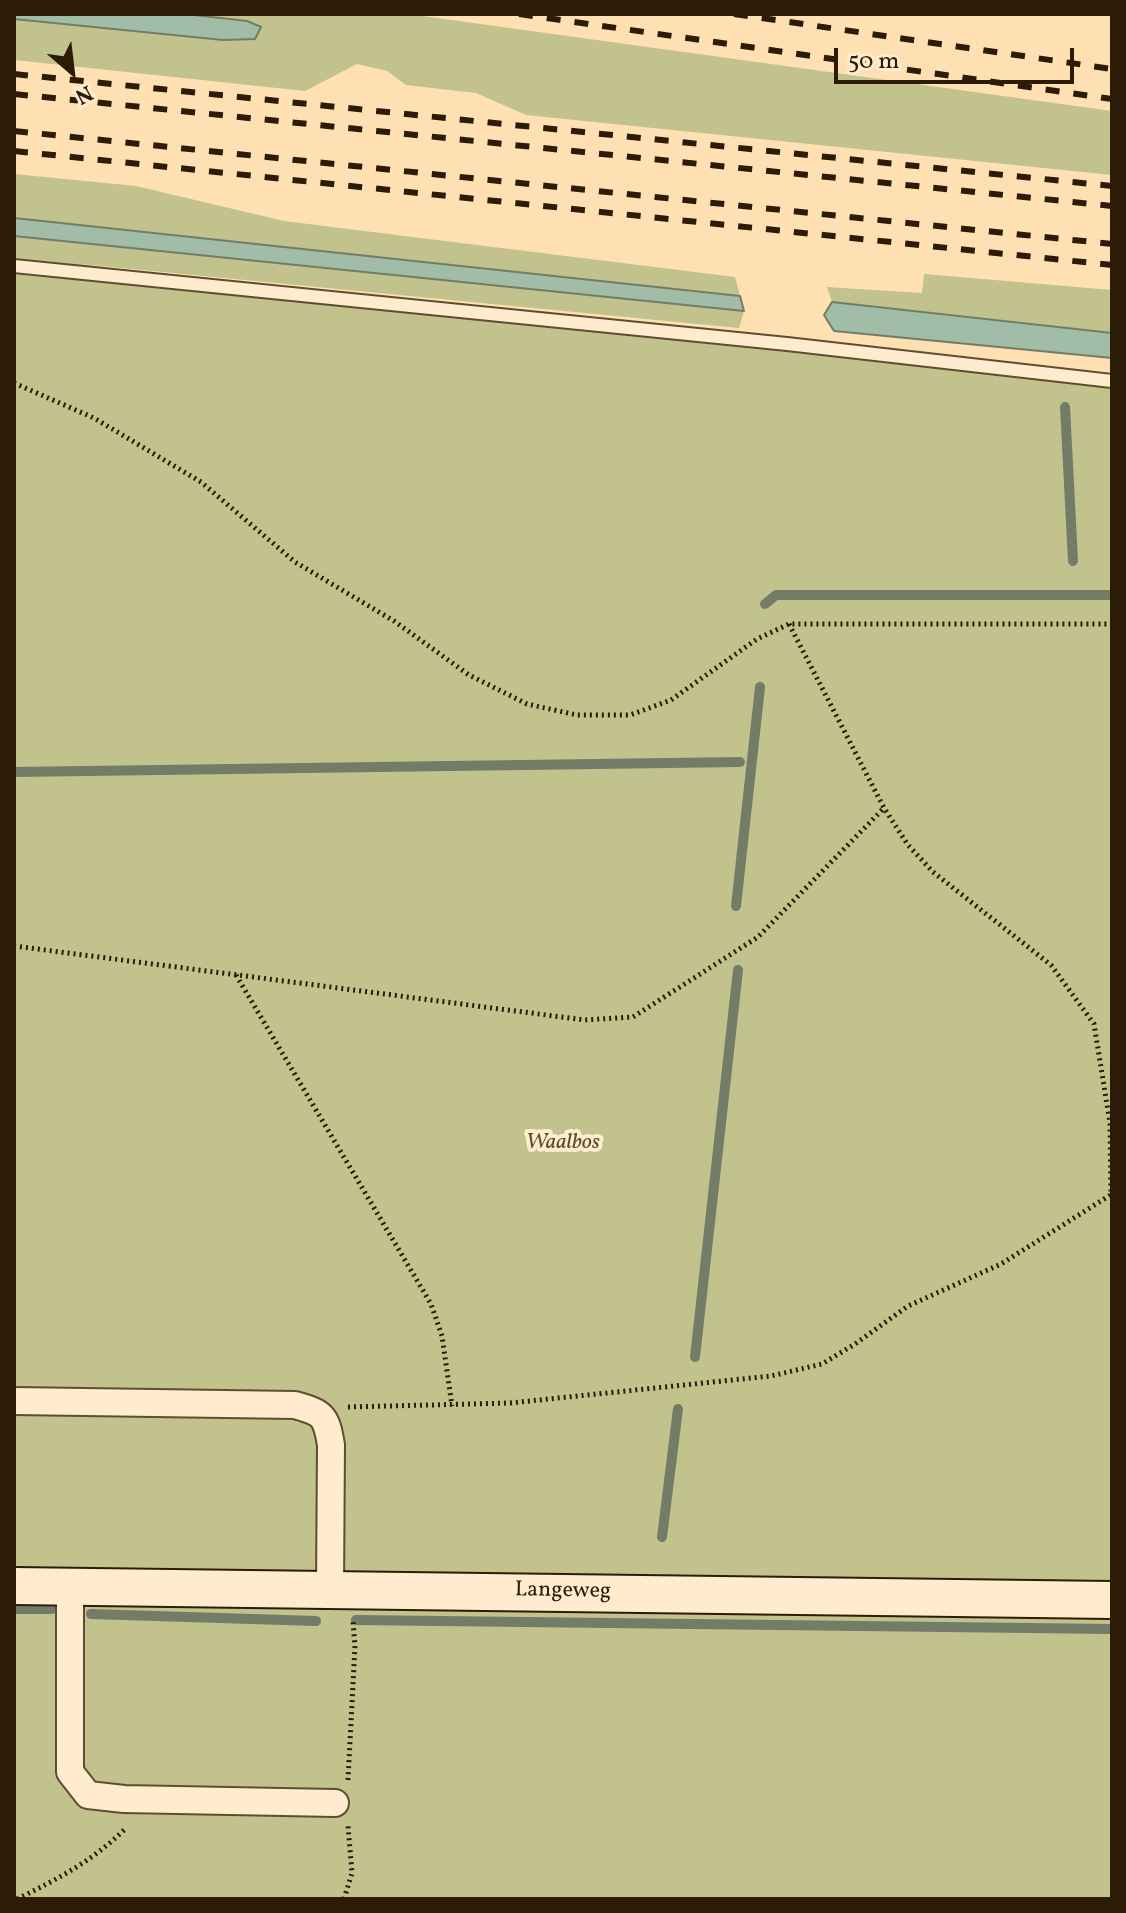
<!DOCTYPE html>
<html>
<head>
<meta charset="utf-8">
<style>
  body { margin:0 }
  #map { position:relative; width:1126px; height:1913px; overflow:hidden; background:#ffe0b2; font-family:Vollkorn,serif }
  canvas { display:block }
  .frame { position:absolute; inset:0; border:16px solid #2c1b06; pointer-events:none }
  .north { position:absolute; left:32px; top:32px; width:80px; height:80px; -webkit-text-stroke:6px #ffebcd; paint-order:stroke; rotate:152deg; font-size:22px; font-weight:700; line-height:32px; text-align:center; color:#2c1b06 }
  .north::after { content:''; display:block; margin:auto; width:28px; height:36px; background:#2c1b06; clip-path:polygon(50% 0,100% 100%,50% 72%,0 100%) }
  .scale { position:absolute; left:834px; top:48px; width:240px; height:36px; box-sizing:border-box; border:4px solid #2c1b06; border-top:0; padding-left:10px; font-size:24px; line-height:28px; white-space:nowrap; color:#2c1b06; -webkit-text-stroke:6px #ffebcd; paint-order:stroke }
</style>
</head>
<body>
<div id="map">
<canvas width="1126" height="1913"></canvas>
<div class="frame"></div>
<div class="north">N</div>
<div class="scale">50 m</div>
</div>
<script>
const ctx = document.querySelector('canvas').getContext('2d');
ctx.lineJoin = 'round';
function fillPath(path, color) { ctx.fillStyle = color; ctx.fill(path, 'evenodd'); }
function strokePath(path, color, width, dash) { ctx.strokeStyle = color; ctx.lineWidth = width; ctx.lineCap = dash ? 'butt' : 'round'; ctx.setLineDash(dash || []); ctx.stroke(path); }
function write(font, color, halo, rows, align = 'center') {
  ctx.font = font + ' Vollkorn,serif'; ctx.lineWidth = 8; ctx.setLineDash([]); ctx.textBaseline = 'middle'; ctx.strokeStyle = halo; ctx.fillStyle = color; for (const [text, x, y, turn = 0] of rows) {
    ctx.save(); ctx.translate(x, y); ctx.rotate((+turn || 0) * Math.PI / 180); ctx.textAlign = isNaN(turn) ? turn : align; if (halo) ctx.strokeText(text, 0, 0); ctx.fillText(text, 0, 0); ctx.restore();
  }
}
const green = new Path2D(`
  M14 14H408L1112 111V175L526 115 476 93 406 85 387 71 357 64 305 91 14 60Z
  M14 174 136 186 284 221 735 277 740 296 14 218Z
  M14 236 744 311 739 328 70 263 1112 388V1899H14Z
  M924 274 1112 290V333L832 302 827 287 922 293Z`);
const water = new Path2D(`
  M14 14H185L247 21 261 27 255 39 223 40 14 19Z
  M14 218 740 296 744 311 14 236Z
  M832 302 1112 333V358L834 331 824 315Z`);
const stream = new Path2D(`
  M1065 407 1073 561
  M765 604 776 595H1112
  M14 772 740 762
  M736 906 760 687
  M695 1357 738 970
  M662 1537 678 1409
  M14 1609H52
  M91 1614 316 1621
  M356 1620 1112 1629`);
const path = new Path2D(`
  M14 383 94 418 201 482 295 562 394 621 469 675 527 704 577 715H630L671 700 757 639 789 624H1112
  M789 624 884 808 908 845 933 872 1051 965 1094 1024 1110 1123 1111 1194
  M14 946 585 1020 633 1017 758 937 884 808
  M236 975 431 1304 442 1336 452 1406
  M348 1407 510 1403 771 1376 822 1364 855 1344 908 1306 1001 1264 1112 1194
  M348 1780 355 1646 353 1622
  M17 1899C58 1879 94 1860 126 1828
  M344 1899 352 1873 348 1826`);
const service = new Path2D(`
  M14 266 787 344 1112 381`);
const minor = new Path2D(`
  M14 1401 295 1405C323 1413 326 1415 331 1445L330 1589
  M70 1586V1772L88 1795 124 1799 335 1803`);
const secondary = new Path2D(`
  M14 1586 1112 1600`);
const rail = new Path2D(`
  M519 14 1112 99
  M734 14 1112 69
  M14 74 1112 186
  M14 94 1112 206
  M14 131 1112 244
  M14 151 1112 265`);
const parkNames = [
  ["Waalbos",563,1144]
];
const streetNames = [
  ["Langeweg",563,1592,1]
];
fillPath(green, '#c1c28c');
fillPath(water, '#a1bda8');
strokePath(water, '#727c67', 2);
strokePath(stream, '#727c67', 10);
strokePath(service, '#614c31', 16);
strokePath(minor, '#614c31', 30);
strokePath(secondary, '#2c1b06', 40);
strokePath(path, '#2c1b06', 5, [2, 4]);
strokePath(service, '#ffebcd', 12);
strokePath(minor, '#ffebcd', 26);
strokePath(secondary, '#ffebcd', 36);
strokePath(rail, '#2c1b06', 6, [14, 14]);
write('italic 22px', '#594d2e', '#ffebcd', parkNames);
write('22px', '#2c1b06', '#ffebcd', streetNames);
</script>
</body>
</html>
